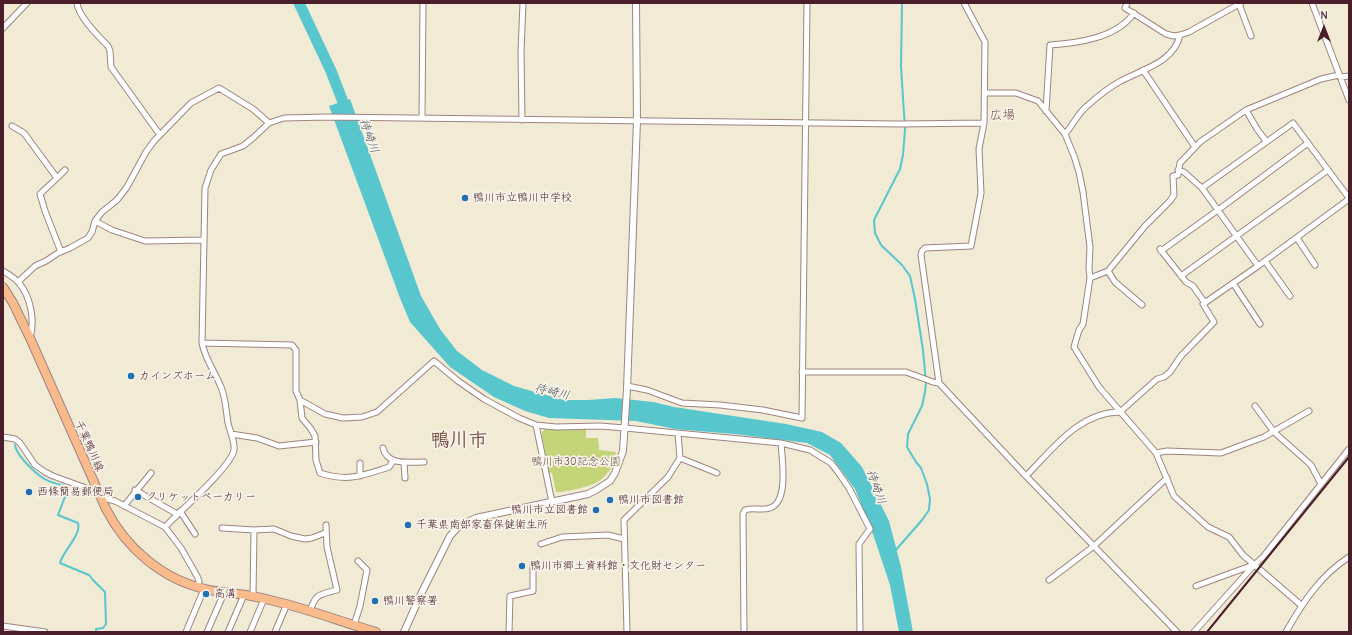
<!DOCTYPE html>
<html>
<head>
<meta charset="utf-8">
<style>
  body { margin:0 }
  #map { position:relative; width:1352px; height:635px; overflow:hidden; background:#f1ead4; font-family:"Comic Neue",sans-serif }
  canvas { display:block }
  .frame { position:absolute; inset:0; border:4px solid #4a1f2b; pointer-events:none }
  .north { position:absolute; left:1304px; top:8px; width:40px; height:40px; -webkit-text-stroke:3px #f7f3e8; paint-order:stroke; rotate:0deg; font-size:11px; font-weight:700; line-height:16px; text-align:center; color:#4a1f2b }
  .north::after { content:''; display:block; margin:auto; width:14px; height:18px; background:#4a1f2b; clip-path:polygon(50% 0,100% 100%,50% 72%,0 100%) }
</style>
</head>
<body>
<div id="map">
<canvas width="1352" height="635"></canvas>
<div class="frame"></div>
<div class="north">N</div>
</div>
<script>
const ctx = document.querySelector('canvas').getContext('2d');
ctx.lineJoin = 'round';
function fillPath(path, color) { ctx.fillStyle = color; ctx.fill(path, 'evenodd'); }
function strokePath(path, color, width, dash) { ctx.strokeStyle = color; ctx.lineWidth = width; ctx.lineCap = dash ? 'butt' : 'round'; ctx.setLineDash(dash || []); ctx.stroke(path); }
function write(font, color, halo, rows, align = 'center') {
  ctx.font = font + ' "Comic Neue","Klee One",sans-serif'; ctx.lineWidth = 3.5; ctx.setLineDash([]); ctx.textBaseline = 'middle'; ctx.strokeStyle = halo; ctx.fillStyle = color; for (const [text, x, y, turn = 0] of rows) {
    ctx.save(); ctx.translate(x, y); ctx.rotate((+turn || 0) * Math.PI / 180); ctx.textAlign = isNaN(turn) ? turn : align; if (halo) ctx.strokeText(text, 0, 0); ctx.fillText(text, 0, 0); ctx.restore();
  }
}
const green = new Path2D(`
  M545 429H586V438H598L599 450 616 452C611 484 588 487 561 492H556L552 473 549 472 542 436V432Z`);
const water = new Path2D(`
  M350 99 421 296 440 329 457 351 482 370 514 386 564 400H588L616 398 653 402 674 407 786 424 822 432 841 443 862 467 889 521 901 567 913 632H899L890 585 874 537 855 489 830 455 807 443 734 434 675 429 636 421 549 418 525 411 494 397 450 367 410 322 400 298 329 106Z`);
const stream = new Path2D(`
  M15 445C16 452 21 457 25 462 39 477 48 484 69 486L58 515 78 523C82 534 63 551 60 563L89 575 93 580 105 592 106 624 103 628 96 629V632
  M895 551 922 520 929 510 930 499 927 484 921 468 916 462 907 447 908 434 922 406 925 392 926 383 923 350 915 299 910 276 902 265 881 245 875 233 874 220 900 169 903 155 905 129 901 67 902 3`);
const river = new Path2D(`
  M299 3 331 71 348 115`);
const minor = new Path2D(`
  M77 3C78 16 98 36 108 46L110 51 111 67 160 135
  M964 3 985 42 984 123 979 149 981 193 971 246 925 248 922 251 921 255 939 383 1026 476 1177 632
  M1127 3 1125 8 1166 34 1174 36 1180 35 1189 32 1241 3
  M1312 3 1349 100
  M1239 4 1251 36
  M3 28 27 3
  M1143 70 1195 147
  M1340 77 1349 76
  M985 93H1016L1038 101 1065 134 1074 156 1079 172 1083 192 1090 247 1089 268 1090 278 1083 324 1079 330 1074 347 1099 387 1156 453 1174 496 1208 527 1229 537 1243 555 1301 605
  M1246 110 1257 129 1266 141
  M1046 111 1050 45C1078 43 1117 38 1134 13
  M422 118 423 3
  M522 120 521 52 523 3
  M12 126 24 133 57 178 40 194 45 211 61 252
  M1065 134C1073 125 1078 113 1087 106 1097 97 1108 88 1119 82 1140 70 1174 63 1180 35
  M1178 170 1184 172 1202 188 1258 266
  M57 178 65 170
  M1202 188 1293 123 1349 198
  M95 221 112 230 145 241 204 240
  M1297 238 1315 265
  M1160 249 1186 282 1193 286 1205 303
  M1161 251 1218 210 1308 143
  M1265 261 1290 296
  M3 271C8 274 15 278 19 283 31 297 35 321 30 338
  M1108 271 1115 282 1142 305
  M1181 276 1328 170
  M1090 278 1108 271 1145 226 1170 201 1174 195 1173 176 1178 175 1180 163 1200 142 1246 110 1321 79 1339 75
  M18 282 35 266 46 261 58 253 70 248 88 238 92 232 95 221 102 212 117 200 127 187 146 152 154 141 191 103 219 88 253 109 269 123
  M1233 283 1260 324
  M202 343 292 345 296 350V391L300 400 325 414 343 418 362 417 377 412 434 361 458 381 484 399 519 418 536 425 556 427 600 426 625 428 781 443 810 450 831 463 838 472 849 488 870 529 859 544 860 632
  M802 372H906L933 382 939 383
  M627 386 647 390 682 403 720 405 763 410 802 418 807 3
  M300 400 302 418 311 429 315 436 316 460 320 473C348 482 361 476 389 467L393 461
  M1255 406 1274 432 1311 465 1321 484
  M536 425 552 502
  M231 434 257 438 279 446 316 442
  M3 437 15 439 20 443 35 465 45 472 53 476 89 489 100 497 115 501 165 527 181 548 197 576 199 581 198 588
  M383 448C387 466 410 462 424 462
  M1156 453 1167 451 1221 453 1264 437 1309 411
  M680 458 717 473
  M404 462 405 478
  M360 463V476
  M1026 476C1052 450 1079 412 1120 412L1157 379 1164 377 1170 372 1181 356 1214 322 1203 304 1258 266 1349 199
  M135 490 177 514
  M124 506 151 473
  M180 511 195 534
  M165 527C179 512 231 467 234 450 235 441 230 432 228 423 226 411 226 399 221 387 215 372 205 359 202 343L205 188 211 170 221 154 243 146 254 137 269 123 284 118 328 117 900 124 984 123
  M222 528 254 530 274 529 291 536 305 539 312 538 325 533
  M541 544 562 537 608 535 624 539
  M1049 580 1094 546 1167 478
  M1196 586 1253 565
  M253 596 254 530
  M310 611C316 593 319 595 337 590L327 547 326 525
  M354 625 360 606 367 570 358 561
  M3 626 45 632
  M186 632 204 589
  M207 632 224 593
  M228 632 244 595
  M250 632 264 599
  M275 632 287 604
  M509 632 510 596 533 591V564
  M627 632 624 520 668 477 680 458 678 434
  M744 632 743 514 745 510C753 507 762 511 770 508 789 502 782 459 781 443
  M1194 632 1254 565 1263 557 1349 449
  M1286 632C1303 602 1320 576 1349 557`);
const tertiary = new Path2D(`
  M404 632 422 592 450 536 459 526 476 518 588 494 596 490 610 481 615 473 623 451 627 389 637 121 636 3`);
const primary = new Path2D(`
  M3 287 13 303 30 338 106 509C126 548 162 579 205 589 216 592 227 592 238 594 250 595 262 598 274 601 308 609 342 622 376 632`);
const rail = new Path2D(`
  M1207 632 1349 457`);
const markers = [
  [465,198,4,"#1f6fb2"],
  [131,376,4,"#1f6fb2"],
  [29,492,4,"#1f6fb2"],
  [138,497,4,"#1f6fb2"],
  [610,500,4,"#1f6fb2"],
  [596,510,4,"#1f6fb2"],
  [408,525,4,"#1f6fb2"],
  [522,566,4,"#1f6fb2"],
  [206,594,4,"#1f6fb2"],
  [375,601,4,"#1f6fb2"]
];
const poiNames = [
  ["鴨川市立鴨川中学校",473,198],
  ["カインズホーム",139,376],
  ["西條簡易郵便局",37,492],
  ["クリケットベーカリー",146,497],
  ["鴨川市図書館",618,500],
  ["鴨川市立図書館",588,510,"right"],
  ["千葉県南部家畜保健衛生所",416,525],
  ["鴨川市郷土資料館・文化財センター",530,566],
  ["高溝",214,594],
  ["鴨川警察署",383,601]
];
const streetNames = [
  ["千葉鴨川線",89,446,66]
];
const parkNames = [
  ["鴨川市30記念公園",576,462]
];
const waterNames = [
  ["待崎川",369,136,70],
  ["待崎川",552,392,13],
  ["待崎川",876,487,71]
];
const quarterNames = [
  ["広場",1002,115]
];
const townNames = [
  ["鴨川市",459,441]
];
fillPath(green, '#c3d578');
fillPath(water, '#58c6cd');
strokePath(stream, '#58c6cd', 2);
strokePath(river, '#58c6cd', 11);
strokePath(minor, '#9e8480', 7);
strokePath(tertiary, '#9e8480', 8);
strokePath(primary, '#9e8480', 10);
strokePath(minor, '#fff', 5);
strokePath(tertiary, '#fff', 6);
strokePath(primary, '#fabb8c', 8);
strokePath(rail, '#4a1f2b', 2);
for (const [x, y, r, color] of markers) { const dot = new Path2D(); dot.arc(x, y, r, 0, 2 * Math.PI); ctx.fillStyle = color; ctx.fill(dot); strokePath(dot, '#f7f3e8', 1.5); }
write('11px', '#4a1f2b', '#f7f3e8', poiNames, 'left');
write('11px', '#4a1f2b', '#f7f3e8', streetNames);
write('11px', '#684c3e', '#f7f3e8', parkNames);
write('italic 12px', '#4e515c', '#f7f3e8', waterNames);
write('13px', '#7b4f46', '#f7f3e8', quarterNames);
write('bold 19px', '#7b4f46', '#f7f3e8', townNames);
</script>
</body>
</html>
